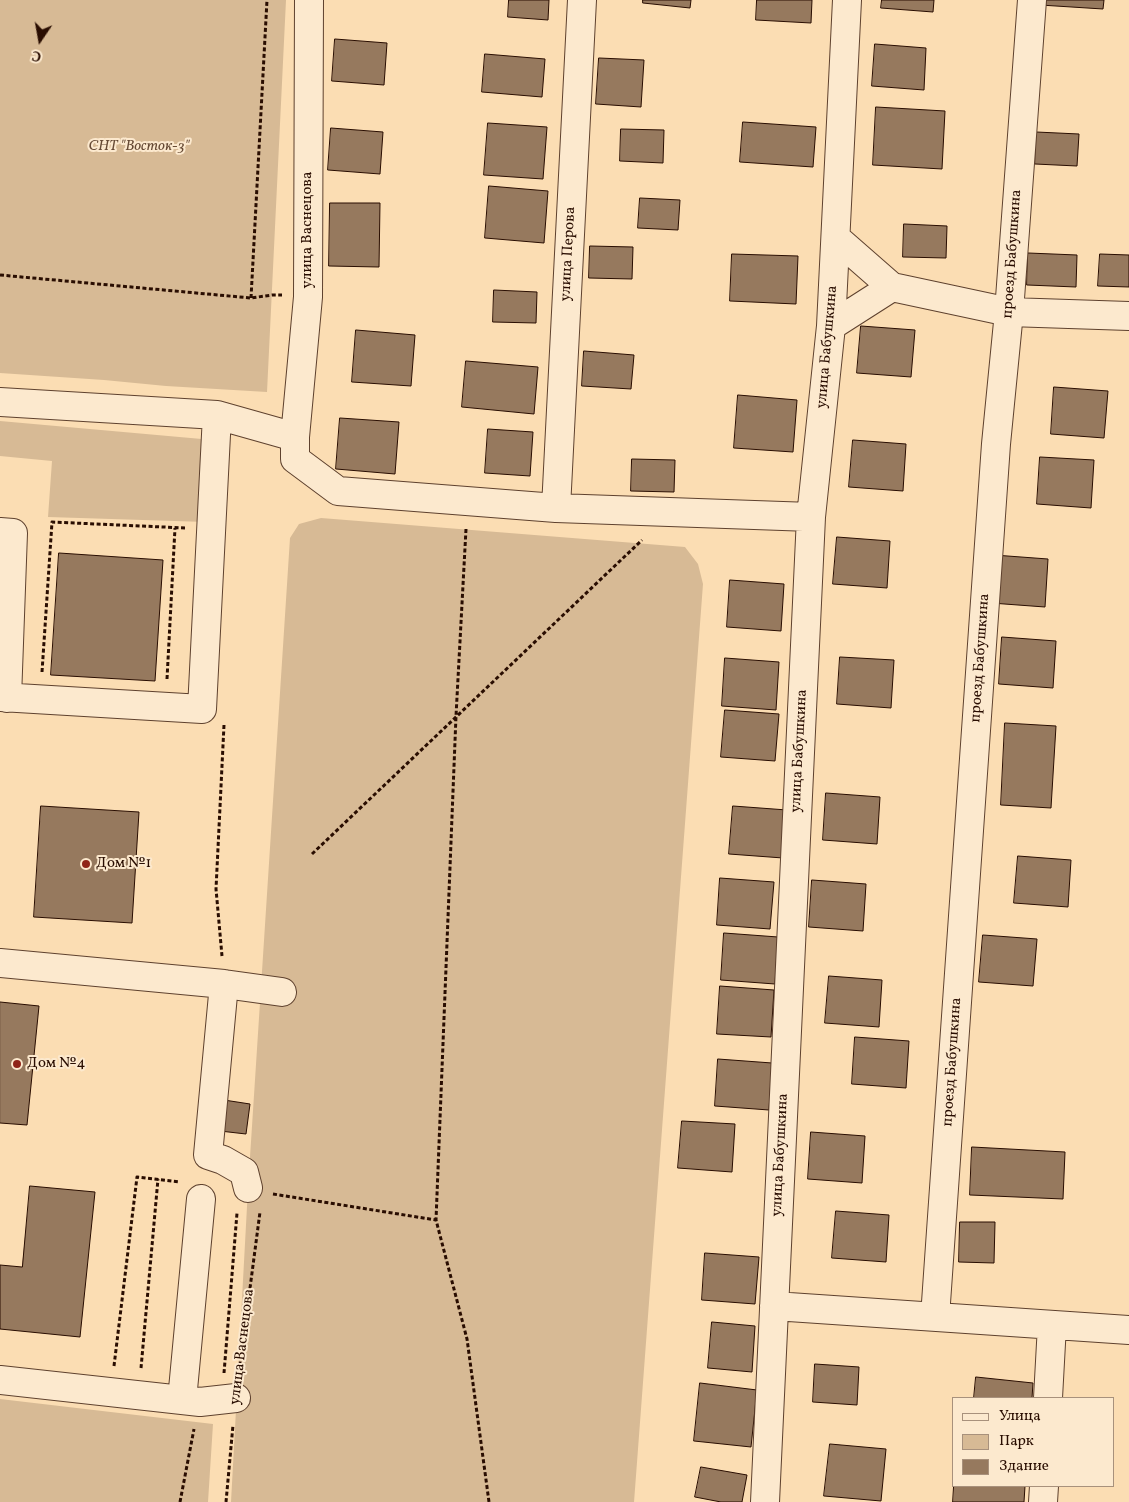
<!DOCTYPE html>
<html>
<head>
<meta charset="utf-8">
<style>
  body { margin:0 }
  #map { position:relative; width:1129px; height:1502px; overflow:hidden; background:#fbddb3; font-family:Vollkorn,serif }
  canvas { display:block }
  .legend { position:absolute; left:952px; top:1397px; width:162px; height:90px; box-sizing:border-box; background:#fce9ce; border:1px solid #a8917c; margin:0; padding:6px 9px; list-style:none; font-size:15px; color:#290d01 }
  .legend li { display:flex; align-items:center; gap:10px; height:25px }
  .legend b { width:25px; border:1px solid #a8917c }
  .north { position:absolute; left:15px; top:15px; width:50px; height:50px; -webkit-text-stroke:4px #fce9ce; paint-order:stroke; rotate:192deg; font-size:14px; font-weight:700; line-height:20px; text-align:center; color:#290d01 }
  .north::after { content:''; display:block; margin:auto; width:18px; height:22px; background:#290d01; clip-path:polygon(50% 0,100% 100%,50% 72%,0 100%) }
</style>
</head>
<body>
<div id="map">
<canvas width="1129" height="1502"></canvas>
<ul class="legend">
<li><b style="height:6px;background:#fce9ce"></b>Улица</li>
<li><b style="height:14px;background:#d7ba95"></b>Парк</li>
<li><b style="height:14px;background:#96795e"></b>Здание</li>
</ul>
<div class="north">С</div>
</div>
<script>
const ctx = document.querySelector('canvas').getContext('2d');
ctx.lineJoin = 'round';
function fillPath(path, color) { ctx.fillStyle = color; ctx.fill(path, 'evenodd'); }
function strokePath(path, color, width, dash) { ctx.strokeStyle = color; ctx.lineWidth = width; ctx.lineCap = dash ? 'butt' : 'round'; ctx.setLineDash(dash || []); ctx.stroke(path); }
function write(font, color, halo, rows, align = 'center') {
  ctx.font = font + ' Vollkorn,serif'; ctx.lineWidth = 4; ctx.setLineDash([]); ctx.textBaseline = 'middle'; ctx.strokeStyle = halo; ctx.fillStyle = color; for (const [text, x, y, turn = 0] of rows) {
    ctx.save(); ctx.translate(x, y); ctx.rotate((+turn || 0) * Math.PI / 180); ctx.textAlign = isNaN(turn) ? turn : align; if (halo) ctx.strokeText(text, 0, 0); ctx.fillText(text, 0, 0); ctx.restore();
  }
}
const green = new Path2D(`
  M0 0H286L267 392 166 386 104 380 0 373Z
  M0 421 213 440 206 522 48 517 52 461 0 456Z
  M321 518 685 547 698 564 703 584 634 1502H231L248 1188 290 538 299 524Z
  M0 1399 213 1424 208 1502H0Z`);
const building = new Path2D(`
  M509 0H549L548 20 508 17Z
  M643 0H691L690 8 643 3Z
  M757 0H812L811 23 756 20Z
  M882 0H934L933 12 881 8Z
  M1041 0H1104L1103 9 1040 5Z
  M335 39 387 43 384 85 332 81Z
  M875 44 926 48 924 90 872 86Z
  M485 54 545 59 542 97 482 92Z
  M599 58 644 60 641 107 596 104Z
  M876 107 945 111 942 169 873 165Z
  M743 122 816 127 813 167 740 162Z
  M488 123 547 127 543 179 484 175Z
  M331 128 383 132 380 174 328 170Z
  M621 129 664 130 663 163 620 161Z
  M1036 132 1079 134 1077 166 1035 164Z
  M489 186 548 191 544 243 485 238Z
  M640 198 680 200 678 230 638 228Z
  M330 203H380L379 267 329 266Z
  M904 224 947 226 946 258 903 257Z
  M590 246 633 247 632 279 589 278Z
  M1028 253 1077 255 1076 287 1027 285Z
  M732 254 798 256 796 304 730 301Z
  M1100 254 1129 255V287L1098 286Z
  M494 290 537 292 536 323 493 322Z
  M861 326 915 330 911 377 857 373Z
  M356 330 415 335 411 386 352 382Z
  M584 351 634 355 631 389 582 386Z
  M466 361 538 367 534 414 462 407Z
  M1054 387 1108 391 1104 438 1051 434Z
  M738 395 797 400 793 452 734 448Z
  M340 418 399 422 395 474 336 469Z
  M488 429 533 432 530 476 485 473Z
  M853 440 906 444 903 491 849 487Z
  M1040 457 1094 460 1091 508 1037 504Z
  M632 459 675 460 674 492 631 491Z
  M837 537 890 541 887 588 833 584Z
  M59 553 163 560 155 681 51 675Z
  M994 555 1048 559 1045 607 991 603Z
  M730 580 784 584 781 631 727 627Z
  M1002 637 1056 641 1053 688 999 684Z
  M840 657 894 660 891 708 837 704Z
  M725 658 779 662 776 710 722 706Z
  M725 710 779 714 775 761 721 757Z
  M1005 723 1056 726 1051 808 1001 805Z
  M826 793 880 797 877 844 823 840Z
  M41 806 139 812 132 923 34 917Z
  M733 806 787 810 783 858 729 854Z
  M1018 856 1071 860 1068 907 1014 903Z
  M720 878 774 882 770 929 717 925Z
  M812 880 866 884 863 931 809 927Z
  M724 933 778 937 775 984 721 980Z
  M983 935 1037 939 1033 986 979 982Z
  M829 976 882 980 879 1027 825 1023Z
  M720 986 774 990 771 1037 717 1034Z
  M0 1002 39 1006 27 1125 0 1123Z
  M855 1037 909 1041 906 1088 852 1084Z
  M718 1059 772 1063 769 1110 715 1106Z
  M224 1100 250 1104 246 1134 220 1131Z
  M682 1121 735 1124 732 1172 678 1168Z
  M811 1132 865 1136 862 1183 808 1179Z
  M972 1147 1065 1152 1063 1199 970 1195Z
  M30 1186 95 1192 80 1337 0 1329V1265L22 1267Z
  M836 1211 889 1215 886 1262 832 1258Z
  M960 1222H995L994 1263 959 1262Z
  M705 1253 759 1257 755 1304 702 1300Z
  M712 1322 755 1326 752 1372 708 1368Z
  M815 1364 859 1367 857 1405 813 1402Z
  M976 1377 1033 1383 1032 1398H974Z
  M700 1383 757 1390 751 1447 694 1441Z
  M830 1444 886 1449 881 1501 824 1496Z
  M701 1467 747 1475 742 1502H721L695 1497Z
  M954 1486H1025L1024 1502H953Z`);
const path = new Path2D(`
  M0 275 251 298 272 295H282
  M251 298 267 0
  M466 529 456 716 436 1220 467 1339 489 1502
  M42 672 52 522 185 528
  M167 679 175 528
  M312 854 642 540
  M222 956 216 889 224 725
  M273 1194 436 1220
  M114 1366 137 1177 180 1182
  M141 1368 158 1179
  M239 1372 260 1212
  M224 1373 237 1213
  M180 1502 194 1429
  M226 1502 233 1425`);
const minor = new Path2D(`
  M309 0 308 297 295 437V459L338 491 556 508 811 517
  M836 238 892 287
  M831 326 892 287 1009 312 1129 316
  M0 402 217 415 295 437
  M556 508 582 0
  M0 532 13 533 7 698
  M0 697 202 709 217 415
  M0 963 224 984 282 992
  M224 984 208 1155 223 1160 244 1172 248 1188
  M774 1306 1129 1330
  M935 1317 996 444 1009 312 1032 0
  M0 1380 200 1402 236 1398
  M1048 1398 1052 1325
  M182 1400 201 1199
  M765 1502 811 517 831 326 847 0
  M1043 1502 1044 1486`);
const markers = [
  [86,864,5,"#8f2418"],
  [17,1064,5,"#8f2418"]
];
const parkNames = [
  ["СНТ \"Восток-3\"",139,147]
];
const streetNames = [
  ["улица Васнецова",308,230,-90],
  ["улица Перова",569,254,-87],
  ["проезд Бабушкина",1013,254,-86],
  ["улица Бабушкина",828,347,-85],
  ["проезд Бабушкина",981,658,-86],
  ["улица Бабушкина",800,751,-87],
  ["проезд Бабушкина",953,1062,-86],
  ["улица Бабушкина",781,1155,-87],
  ["улица Васнецова",243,1347,-83]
];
const poiNames = [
  ["Дом №1",96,864],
  ["Дом №4",27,1064]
];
fillPath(green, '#d7ba95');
fillPath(building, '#96795e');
strokePath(building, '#290d01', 1);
strokePath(minor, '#5e412e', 30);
strokePath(path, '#290d01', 3, [4, 2.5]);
strokePath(minor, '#fce9ce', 28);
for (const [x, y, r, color] of markers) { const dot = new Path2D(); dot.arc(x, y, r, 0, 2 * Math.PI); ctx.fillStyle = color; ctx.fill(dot); strokePath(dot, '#fce9ce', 2); }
write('italic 15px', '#664a35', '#fce9ce', parkNames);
write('15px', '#290d01', '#fce9ce', streetNames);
write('15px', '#290d01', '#fce9ce', poiNames, 'left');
</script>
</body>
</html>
